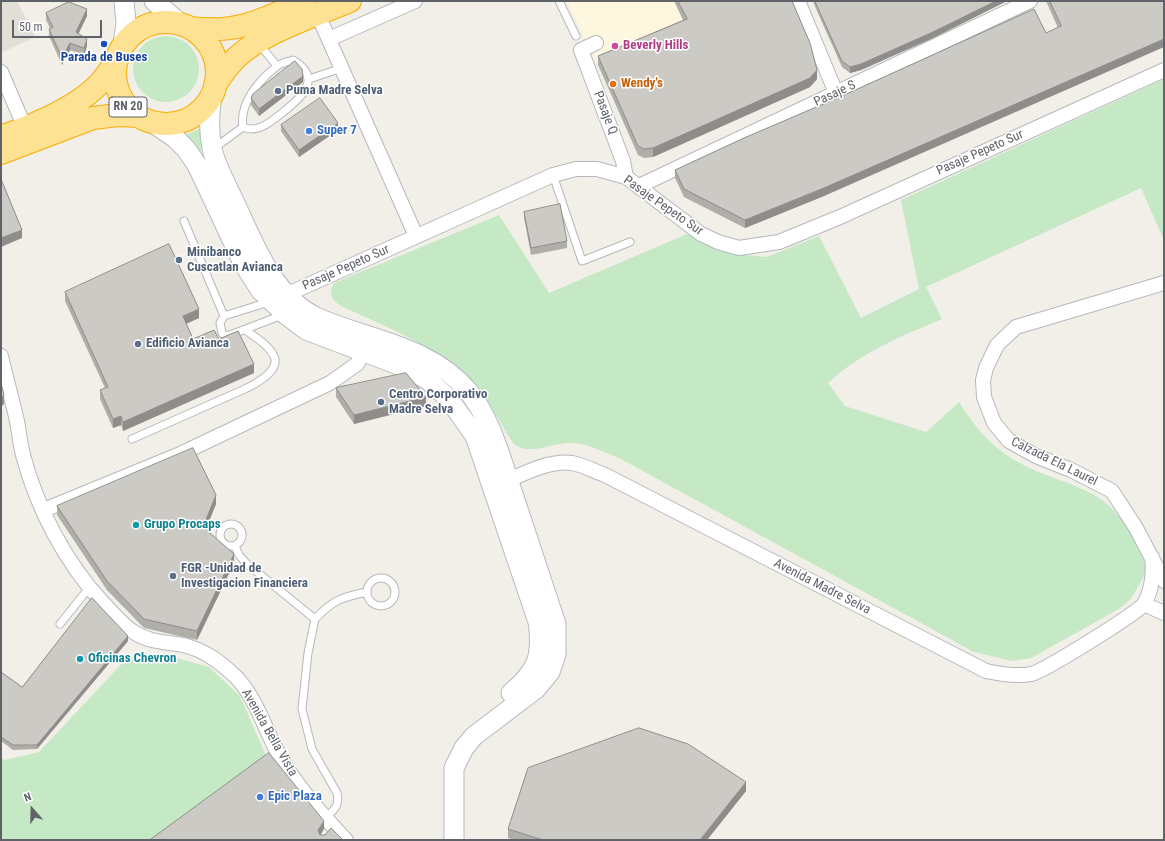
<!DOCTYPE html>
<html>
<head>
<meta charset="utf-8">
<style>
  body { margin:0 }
  #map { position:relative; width:1165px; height:841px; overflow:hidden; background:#f1efe8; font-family:"Roboto Condensed",sans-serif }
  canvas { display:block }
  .frame { position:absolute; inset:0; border:2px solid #5f6368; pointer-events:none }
  .north { position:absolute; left:12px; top:789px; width:40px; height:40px; -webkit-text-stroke:3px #fff; paint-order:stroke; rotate:340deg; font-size:11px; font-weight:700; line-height:16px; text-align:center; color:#5f6368 }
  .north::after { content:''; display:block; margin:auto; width:14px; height:18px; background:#5f6368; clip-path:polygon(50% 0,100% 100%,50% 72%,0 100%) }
  .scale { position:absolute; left:12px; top:20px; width:90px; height:18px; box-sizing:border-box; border:2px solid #5f6368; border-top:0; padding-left:5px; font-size:12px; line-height:14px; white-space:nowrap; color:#5f6368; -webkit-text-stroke:3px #fff; paint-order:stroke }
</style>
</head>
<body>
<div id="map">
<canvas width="1165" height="841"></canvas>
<div class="frame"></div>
<div class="north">N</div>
<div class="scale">50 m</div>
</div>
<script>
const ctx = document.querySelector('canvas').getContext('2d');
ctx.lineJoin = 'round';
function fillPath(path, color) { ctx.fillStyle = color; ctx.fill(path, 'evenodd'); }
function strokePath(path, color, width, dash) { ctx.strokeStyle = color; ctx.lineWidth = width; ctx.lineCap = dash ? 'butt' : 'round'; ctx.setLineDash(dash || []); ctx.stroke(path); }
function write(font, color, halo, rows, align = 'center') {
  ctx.font = font + ' "Roboto Condensed",sans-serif'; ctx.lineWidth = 3; ctx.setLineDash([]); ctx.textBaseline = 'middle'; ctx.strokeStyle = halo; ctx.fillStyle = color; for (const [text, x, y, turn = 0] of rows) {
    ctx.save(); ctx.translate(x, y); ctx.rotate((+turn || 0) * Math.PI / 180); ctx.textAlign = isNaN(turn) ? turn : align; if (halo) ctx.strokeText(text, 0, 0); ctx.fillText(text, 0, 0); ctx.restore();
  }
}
const commercial = new Path2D(`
  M567 1H675L687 28 598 65Z`);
const education = new Path2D(`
  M1 1H17L35 37 1 53Z`);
const green = new Path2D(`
  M133 69a33 33 0 1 1 66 0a33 33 0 1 1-66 0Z
  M1164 79V240L1141 188 926 287 942 319C901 336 860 353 828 383L845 406 926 432 959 402C975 427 991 447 1018 462 1042 476 1072 482 1096 496 1122 512 1138 541 1147 570L1131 599 1117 610 1031 658 1011 661 974 652 619 458C603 452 586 442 569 443 551 443 528 457 513 443 498 420 485 392 464 374 429 343 384 326 343 307 333 301 327 295 334 283L499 215 549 293 687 234 714 248 735 254 767 257 819 236 861 318 919 289 901 200Z
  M201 128V158L178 138Z
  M129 656 176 658 209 667 240 696 266 756 155 840H1V758L5 760 39 752Z`);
const lane = new Path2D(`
  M559 1 576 36
  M259 44 277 66
  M309 79 342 68
  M213 149 243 127C245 128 249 129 252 129 263 129 274 119 282 113 301 98 324 79 293 60 288 62 280 63 276 67 258 81 239 104 243 127
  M553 175 582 261 630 242
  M184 221 224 316
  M269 302 224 316 220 323 222 333 225 336 230 335 285 314
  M132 439 247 388C290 366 279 352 245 330
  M220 535a11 11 0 1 1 22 0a11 11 0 1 1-22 0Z
  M235 546 239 555 246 563 315 619 308 653 302 709 312 749 337 793C340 806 334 810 325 818
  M367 592a14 14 0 1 1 28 0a14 14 0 1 1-28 0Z
  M315 619C333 600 342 597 367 592
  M60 624 89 588`);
const street = new Path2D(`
  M798 1 836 93
  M318 15 416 236
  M329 39 415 1
  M596 43 581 50 623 161 626 177
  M1 72 25 128
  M639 186 1030 1
  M1164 283 1016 327 997 345 986 368 983 380 984 397 994 423 1009 441 1036 456 1071 470 1112 491 1136 528 1164 581
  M279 298 553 175 576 169H597L626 177 701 234 718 242 739 248 779 242 840 217 1164 70
  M1 356C6 378 12 399 17 421 19 432 20 443 23 455 37 508 65 562 103 603 113 613 122 625 135 633 149 642 167 642 183 645 205 650 220 662 236 677 257 699 265 730 280 757 297 787 322 815 346 840
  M500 484C521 475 548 460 572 463 583 465 594 471 605 475L986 671C1000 674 1016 677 1031 674 1043 672 1139 612 1144 604 1152 591 1154 571 1152 557
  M44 510 178 455 330 383 357 364 363 352
  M1144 604 1164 613`);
const secondary = new Path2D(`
  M154 1 182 25
  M123 45 126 23 124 1
  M213 91C209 111 208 128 212 148 215 165 226 183 233 199 253 240 271 295 316 317 367 340 429 345 468 391 492 420 502 462 514 497 528 539 542 582 556 624V654L550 672 536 689 474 736 464 748 454 768V840
  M150 121 175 138 186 149 197 165 243 263 261 291 285 314 306 330 404 367 428 380 449 399 475 436 538 622C543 657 537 671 511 693`);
const highway = new Path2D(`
  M115 73a51 51 0 1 1 102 0a51 51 0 1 1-102 0Z
  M190 28C238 34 262 20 305 1
  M215 85C221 76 228 66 236 58 263 32 315 16 350 1
  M1 137C32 126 72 110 96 87 104 79 110 70 117 60
  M1 153 93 118 118 115 139 116`);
const wall = new Path2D(`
  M674 1H792L817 79 810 87 653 157 644 158 638 155 598 65V56L683 20Z
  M813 1H1007L933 38 861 70 850 73 842 67 817 11Z
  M1046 1H1164L824 196 745 228 684 197 675 178V170L1046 33 1058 28Z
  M46 13 87 16 78 34 87 46 84 55 70 50 62 65 49 36V29L50 28 46 20Z
  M303 82 259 116 251 105V98Z
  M281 125 338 130 299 157 281 131Z
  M524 212 567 241V248L531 255 524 218Z
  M65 292 199 318 186 324 193 339H219L254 373 123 431 121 425 113 428 100 399V390L105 388 65 301Z
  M336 388 426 406 354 424 336 397Z
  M216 504 206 529 234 563 197 640 144 628 107 590 57 515V506Z
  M128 641 37 749 13 750 1 741V672L22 687Z
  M746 791 707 840H514L508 838V829Z`);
const shadedWall = new Path2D(`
  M996 1H1007L933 38 861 70 850 73V67Z
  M87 9V16L76 39V32Z
  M87 39V46L84 55V48Z
  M1164 39V47L824 196 745 228V220Z
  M70 43V50L62 65V58Z
  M817 70V79L810 87 653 157V148Z
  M303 76V82L259 116V109Z
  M338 123V130L299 157V150Z
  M22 230V238L1 247V238Z
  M199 309V318L183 325V316Z
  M254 364V373L123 431V422Z
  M4 395V404L1 407V398Z
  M426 397V406L354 424V415Z
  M121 416V425L113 428V419Z
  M216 495V504L203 536V527Z
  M234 554V563L197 640V631Z
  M128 636V641L37 749V745Z
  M746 782V791L707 840H700Z
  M324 821V829L318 839V830Z`);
const building = new Path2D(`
  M678 1H792L810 43 817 70 810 78 653 148 644 149 638 146 598 56 687 19Z
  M815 1H996L933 32 861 64 850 67 842 61Z
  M1050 1H1164V39L824 188 745 220 684 189 675 170 744 138 842 96 1034 9 1046 33 1061 26Z
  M69 2 87 9 76 32 87 39 84 48 70 43 62 58 49 29 53 27 46 13Z
  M295 61 302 69 303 76 259 109 251 98 253 94Z
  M320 98 338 123 299 150 281 125Z
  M1 179 22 230 1 238Z
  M560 204 567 241 531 248 524 212Z
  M169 244 199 309 183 316 193 339 214 330 219 339 238 331 254 364 123 422 121 416 113 419 100 390 108 387 65 292Z
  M406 373 426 397 354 415 336 388Z
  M1 383 4 395 1 398Z
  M193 448 216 495 203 527 234 554 197 631 144 619 107 581 57 506Z
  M92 598 128 636 37 745H13L1 737V672L22 687Z
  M639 728 688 744 746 782 700 840H543L508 829 528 768Z
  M269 753 324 821 318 830 320 835H325L331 828 343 840H150Z`);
const markers = [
  [104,44,4,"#1a4fb4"],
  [615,46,4,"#d1479c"],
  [613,84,4,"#e8710a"],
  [278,91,4,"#5c6f8a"],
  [309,131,4,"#3f7fe0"],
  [179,260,4,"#5c6f8a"],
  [138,344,4,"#5c6f8a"],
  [381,402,4,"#5c6f8a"],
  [136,525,4,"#0f9aa8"],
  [173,576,4,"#5c6f8a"],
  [80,659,4,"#0f9aa8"],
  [260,797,4,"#3f7fe0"]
];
const shields = [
  [128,107,38]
];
const shieldNames = [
  ["RN 20",128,107]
];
const hotelNames = [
  ["Beverly Hills",623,46]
];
const transitNames = [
  ["Parada de Buses",104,58]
];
const foodNames = [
  ["Wendy's",621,84]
];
const serviceNames = [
  ["Puma Madre Selva",286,91],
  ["Minibanco",187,253],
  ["Cuscatlan Avianca",187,268],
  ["Edificio Avianca",146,344],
  ["Centro Corporativo",389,395],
  ["Madre Selva",389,410],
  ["FGR -Unidad de",181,569],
  ["Investigacion Financiera",181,584]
];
const streetNames = [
  ["Pasaje S",835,94,-25],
  ["Pasaje Q",605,113,69],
  ["Pasaje Pepeto Sur",980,153,-24],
  ["Pasaje Pepeto Sur",663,206,35],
  ["Pasaje Pepeto Sur",346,268,-24],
  ["Calzada Ela Laurel",1054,462,26],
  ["Avenida Madre Selva",822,587,27],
  ["Avenida Bella Vista",269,733,60]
];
const shopNames = [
  ["Super 7",317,131],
  ["Epic Plaza",268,797]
];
const cultureNames = [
  ["Grupo Procaps",144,525],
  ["Oficinas Chevron",88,659]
];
fillPath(commercial, '#fef7e0');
fillPath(education, '#e1ded6');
fillPath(green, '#c5e8c5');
strokePath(lane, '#b5b8bc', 9);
strokePath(street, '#b5b8bc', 16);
strokePath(secondary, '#b6babf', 21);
strokePath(highway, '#f9ab00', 24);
strokePath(lane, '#fff', 7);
strokePath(street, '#fff', 14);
strokePath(secondary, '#fff', 19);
strokePath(highway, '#fde293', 22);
fillPath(wall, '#afaea9');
fillPath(shadedWall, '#8f8d8a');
fillPath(building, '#cccac5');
strokePath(building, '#8f8d8a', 1);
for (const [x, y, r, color] of markers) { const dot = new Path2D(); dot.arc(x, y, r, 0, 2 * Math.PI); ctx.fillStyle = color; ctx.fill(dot); strokePath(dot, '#fff', 1.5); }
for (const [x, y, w] of shields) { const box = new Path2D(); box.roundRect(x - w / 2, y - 10, w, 20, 3); ctx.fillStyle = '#fff'; ctx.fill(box); strokePath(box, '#5f6368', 1); }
write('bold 12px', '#5f6368', null, shieldNames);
write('bold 13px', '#b23c85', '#fff', hotelNames, 'left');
write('bold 13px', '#164399', '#fff', transitNames);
write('bold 13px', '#c56008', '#fff', foodNames, 'left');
write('bold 13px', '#4e5e75', '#fff', serviceNames, 'left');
write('13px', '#5f6368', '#fff', streetNames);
write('bold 13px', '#366cbe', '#fff', shopNames, 'left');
write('bold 13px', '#0d838f', '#fff', cultureNames, 'left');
</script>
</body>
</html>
